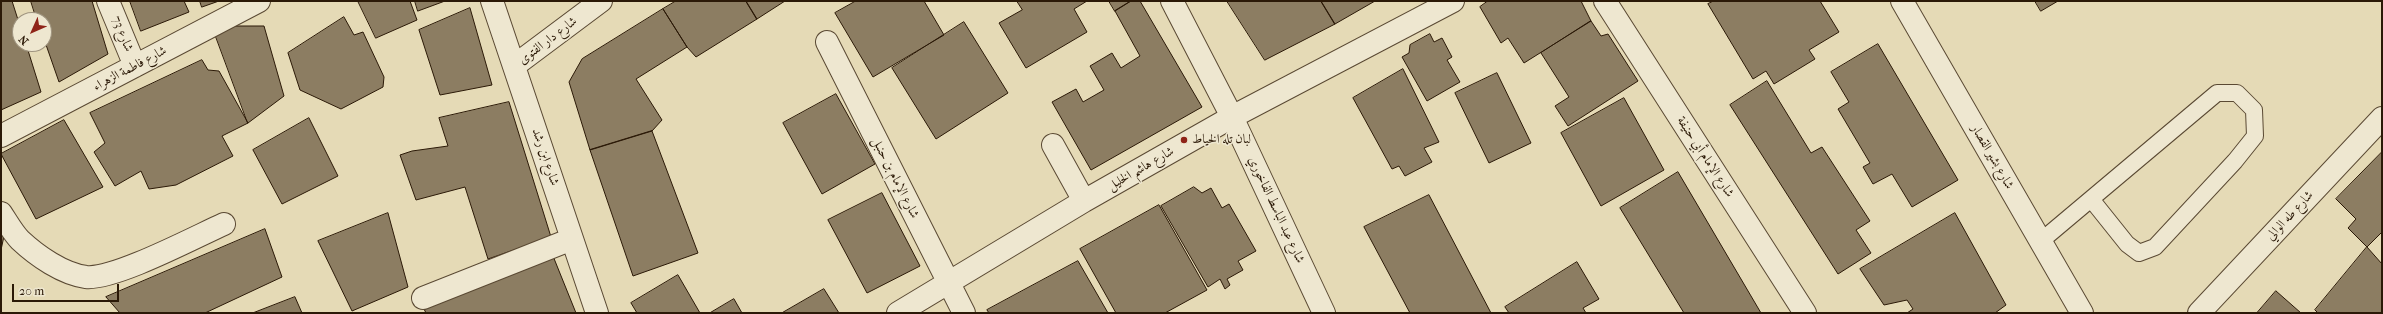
<!DOCTYPE html>
<html>
<head>
<meta charset="utf-8">
<style>
  body { margin:0 }
  #map { position:relative; width:2383px; height:314px; overflow:hidden; background:#e5dab6; font-family:"IM FELL French Canon",serif }
  canvas { display:block }
  .frame { position:absolute; inset:0; border:2px solid #2b1907; pointer-events:none }
  .north { position:absolute; left:12px; top:12px; width:40px; height:40px; box-sizing:border-box; background:#eee7d0; border:1px solid #a09580; border-radius:50%; rotate:225deg; font-size:11px; font-weight:700; line-height:16px; text-align:center; color:#2b1907 }
  .north::after { content:''; display:block; margin:auto; width:14px; height:18px; background:#8f2418; clip-path:polygon(50% 0,100% 100%,50% 72%,0 100%) }
  .scale { position:absolute; left:12px; top:284px; width:107px; height:18px; box-sizing:border-box; border:2px solid #2b1907; border-top:0; padding-left:5px; font-size:12px; line-height:14px; white-space:nowrap; color:#2b1907; -webkit-text-stroke:3px #eee7d0; paint-order:stroke }
</style>
</head>
<body>
<div id="map">
<canvas width="2383" height="314"></canvas>
<div class="frame"></div>
<div class="north">N</div>
<div class="scale">20 m</div>
</div>
<script>
const ctx = document.querySelector('canvas').getContext('2d');
ctx.lineJoin = 'round';
function fillPath(path, color) { ctx.fillStyle = color; ctx.fill(path, 'evenodd'); }
function strokePath(path, color, width, dash) { ctx.strokeStyle = color; ctx.lineWidth = width; ctx.lineCap = dash ? 'butt' : 'round'; ctx.setLineDash(dash || []); ctx.stroke(path); }
function write(font, color, halo, rows, align = 'center') {
  ctx.font = font + ' "IM FELL French Canon",Amiri,serif'; ctx.lineWidth = 3; ctx.setLineDash([]); ctx.textBaseline = 'middle'; ctx.strokeStyle = halo; ctx.fillStyle = color; for (const [text, x, y, turn = 0] of rows) {
    ctx.save(); ctx.translate(x, y); ctx.rotate((+turn || 0) * Math.PI / 180); ctx.textAlign = isNaN(turn) ? turn : align; if (halo) ctx.strokeText(text, 0, 0); ctx.fillText(text, 0, 0); ctx.restore();
  }
}
const building = new Path2D(`
  M1 1H12L20 26V44H26L41 92 1 110Z
  M31 1H92L108 54 59 82 44 39V20H37Z
  M130 1H184L189 12 141 31Z
  M200 1H219L202 7Z
  M358 1H410L417 20 376 38Z
  M415 1H445L418 11Z
  M676 1H746L757 19 696 57 687 47 663 9Z
  M746 1H785L757 19Z
  M856 1H924L944 35 873 77 835 13Z
  M1017 1H1087L1074 9 1087 32 1026 68 999 23 1022 10Z
  M1109 1H1131L1115 11Z
  M1131 1H1140L1202 107 1091 170 1052 102 1076 89 1083 102 1104 90 1090 66 1112 53 1121 68 1140 56 1115 11Z
  M1227 1H1321L1335 24 1265 60Z
  M1321 1H1375L1335 24Z
  M1488 1H1581L1591 21 1524 63 1508 38 1501 43 1480 7Z
  M1714 1H1820L1839 32 1809 50 1815 59 1774 84 1766 71 1753 79 1708 4Z
  M2035 1H2058L2041 11Z
  M470 8 492 85 440 95 419 30Z
  M663 9 687 47 636 79 662 120 652 131 590 150 569 82 582 59Z
  M344 17 354 35 363 32 384 77 383 87 341 109 300 90 288 53Z
  M1591 21 1601 36 1608 34 1638 81 1568 126 1555 106 1569 97 1541 53Z
  M964 22 1008 93 936 139 892 68Z
  M212 26H264L284 96 248 123Z
  M1430 34 1434 42 1442 38 1452 57 1447 60 1460 82 1427 101 1402 57 1409 53 1410 45Z
  M1878 44 1958 180 1912 207 1892 174 1873 184 1863 167 1870 163 1838 109 1849 102 1831 72Z
  M202 60 208 70 219 71 248 123 222 136 233 156 176 185 149 189 141 171 115 186 94 152 105 143 90 113Z
  M1403 69 1439 142 1424 148 1432 162 1405 176 1399 166 1392 169 1353 98Z
  M1497 73 1531 143 1489 163 1455 93Z
  M1767 81 1811 153 1822 147 1870 221 1856 230 1871 253 1838 274 1730 105Z
  M836 94 875 164 822 194 783 123Z
  M1624 98 1664 170 1601 206 1561 133Z
  M509 102 551 237 488 259 465 187 416 200 400 155 412 151 448 146 439 118Z
  M309 118 338 176 282 204 253 150Z
  M64 120 103 187 36 219 1 154Z
  M652 131 698 253 633 276 590 150Z
  M2382 152V232L2367 247 2348 228 2356 219 2336 199Z
  M1678 172 1761 313H1684L1620 208Z
  M1194 187 1202 193 1211 188 1222 208 1229 204 1256 251 1238 261 1243 270 1227 279 1230 285 1225 289 1220 279 1208 287 1161 206Z
  M882 193 920 266 867 293 828 220Z
  M1429 195 1491 313H1410L1364 227Z
  M1159 205 1207 290 1165 313H1116L1080 249Z
  M388 213 408 287 352 311 318 241Z
  M1955 213 2006 305 1995 313H1907L1913 309 1907 300 1884 305 1860 269Z
  M265 229 282 277 205 313H120L106 297Z
  M1 232 4 236 1 250Z
  M2367 247 2382 264V311L2381 313H2318L2315 310Z
  M553 256 576 313H426L423 307Z
  M1078 261 1108 313H989L987 310Z
  M1577 262 1599 299 1583 308 1586 313H1509L1505 307Z
  M678 275 700 313H637L631 303Z
  M824 289 839 313H782Z
  M2276 291 2301 313H2257Z
  M295 297 302 313H253Z
  M734 299 742 313H710Z`);
const service = new Path2D(`
  M2041 241 2217 93H2237L2254 110 2255 136 2235 161 2155 247 2139 253 2127 244 2091 199`);
const minor = new Path2D(`
  M108 1 135 66
  M492 1 597 313
  M1172 1 1232 117 1324 313
  M1605 1 1805 313
  M1902 1 2082 313
  M827 42 964 313
  M514 66 601 1
  M1 136 259 1
  M1053 145 1084 201
  M1 213C7 222 13 233 20 240 37 256 63 274 86 277 114 280 195 237 224 224
  M423 298 572 239
  M898 313 1084 201 1232 117 1453 1
  M2199 313 2382 118`);
const markers = [
  [1184,140,4,"#8f2418"]
];
const streetNames = [
  ["شارع 73",122,34,68],
  ["شارع دار الفتوى",548,41,-37],
  ["شارع فاطمة الزهراء",130,69,-28],
  ["شارع ابن رشد",545,157,71],
  ["شارع الإمام أبي حنيفة",1705,157,57],
  ["شارع بشير القصار",1992,157,60],
  ["شارع هاشم الخليل",1141,169,-30],
  ["شارع الإمام بن حنبل",895,178,63],
  ["شارع عبد الباسط الفاخوري",1276,210,65],
  ["شارع طه الوالي",2290,216,-47]
];
const poiNames = [
  ["لبان تله الخياط",1192,140]
];
fillPath(building, '#8c7d62');
strokePath(building, '#2b1907', 1);
strokePath(service, '#5a4933', 18);
strokePath(minor, '#5a4933', 24);
strokePath(service, '#eee7d0', 16);
strokePath(minor, '#eee7d0', 22);
for (const [x, y, r, color] of markers) { const dot = new Path2D(); dot.arc(x, y, r, 0, 2 * Math.PI); ctx.fillStyle = color; ctx.fill(dot); strokePath(dot, '#eee7d0', 1.5); }
write('13px', '#2b1907', '#eee7d0', streetNames);
write('13px', '#2b1907', '#eee7d0', poiNames, 'left');
</script>
</body>
</html>
